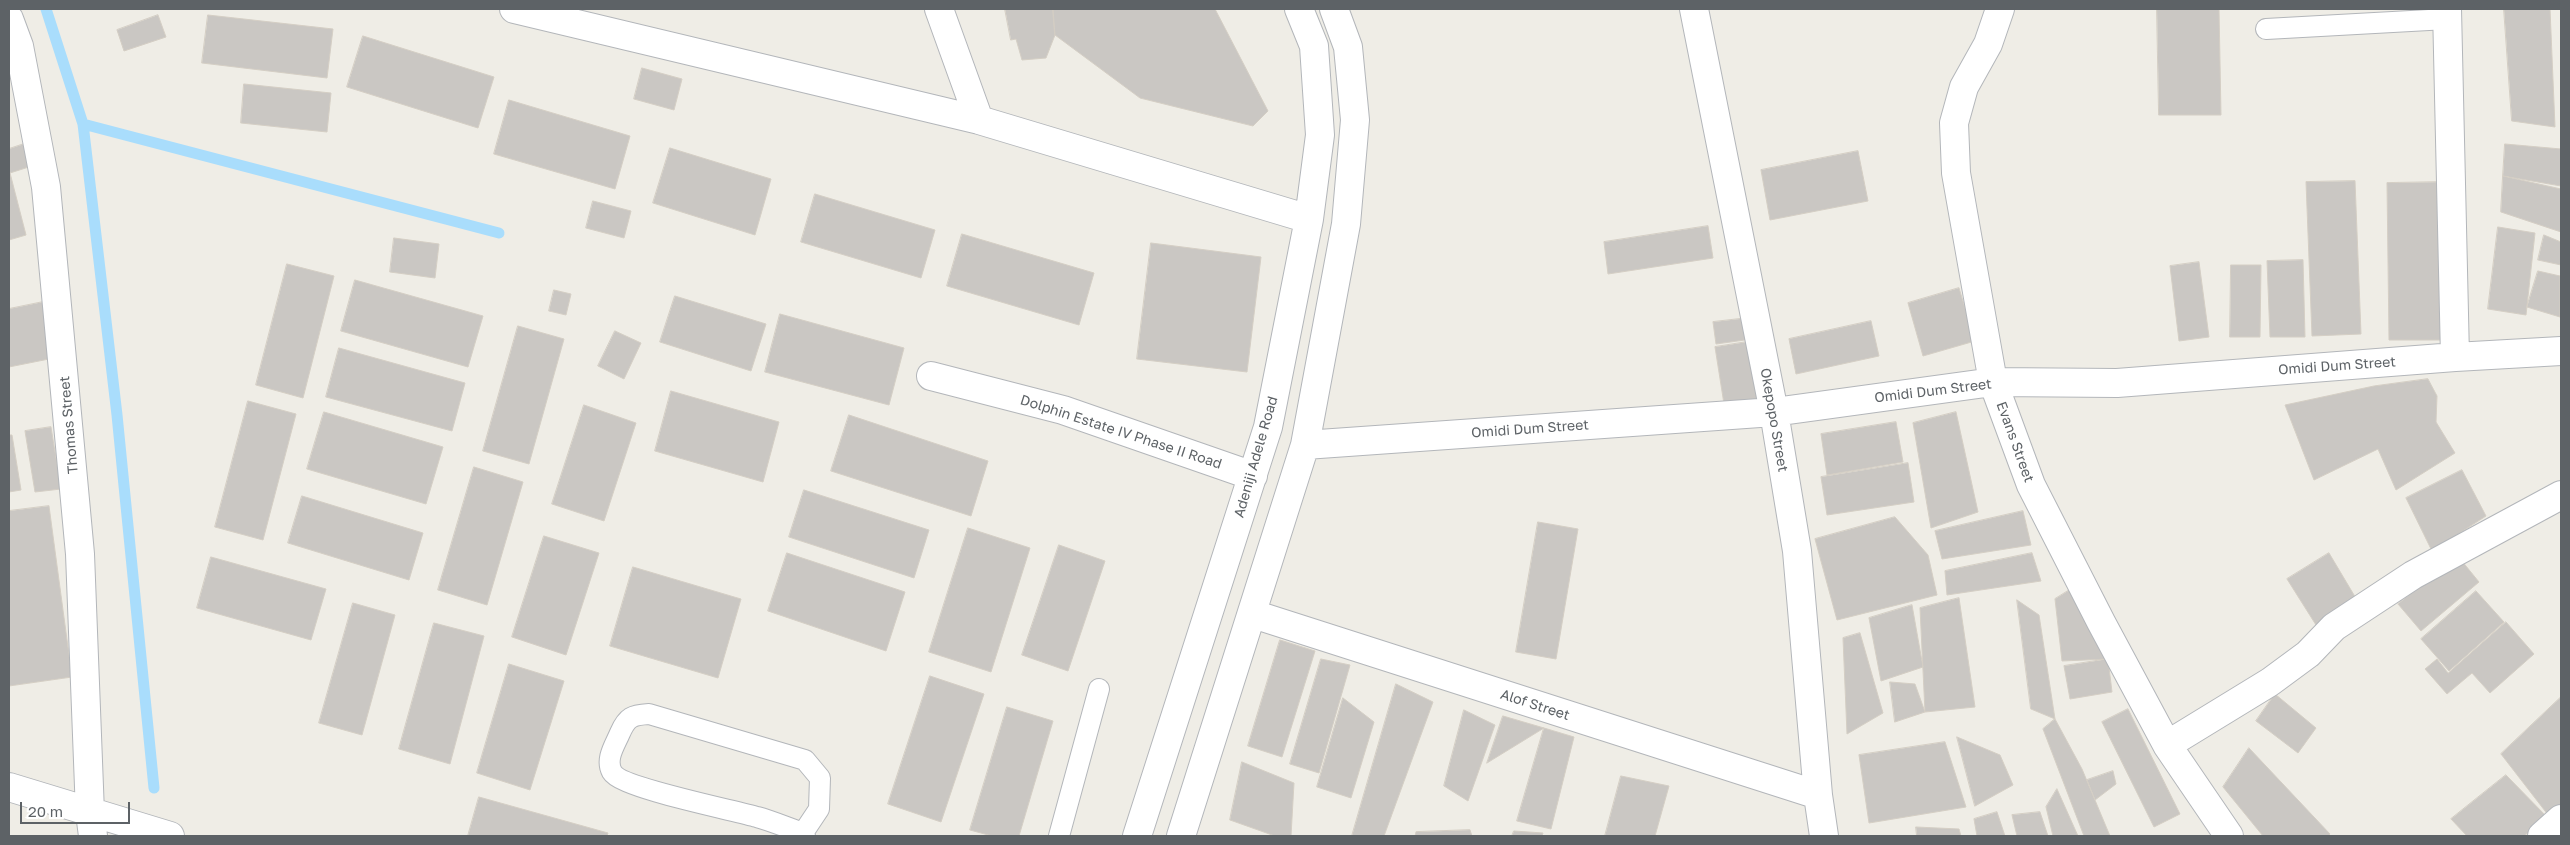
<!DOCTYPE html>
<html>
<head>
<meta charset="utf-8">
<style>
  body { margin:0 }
  #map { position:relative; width:2570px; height:845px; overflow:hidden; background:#efede6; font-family:"Golos Text",sans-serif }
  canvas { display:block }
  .frame { position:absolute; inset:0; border:10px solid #5d6266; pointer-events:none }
  .scale { position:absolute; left:20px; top:802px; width:110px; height:22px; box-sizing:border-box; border:2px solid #5d6266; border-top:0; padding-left:6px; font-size:15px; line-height:18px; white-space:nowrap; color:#5d6266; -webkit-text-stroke:4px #fff; paint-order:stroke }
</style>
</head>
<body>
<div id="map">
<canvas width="2570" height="845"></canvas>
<div class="frame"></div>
<div class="scale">20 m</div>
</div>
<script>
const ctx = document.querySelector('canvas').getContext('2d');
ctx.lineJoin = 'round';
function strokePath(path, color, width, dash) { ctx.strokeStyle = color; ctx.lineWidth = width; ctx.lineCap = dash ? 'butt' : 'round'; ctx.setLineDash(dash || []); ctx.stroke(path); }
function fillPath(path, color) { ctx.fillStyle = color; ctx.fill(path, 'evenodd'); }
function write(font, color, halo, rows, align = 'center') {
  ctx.font = font + ' "Golos Text",sans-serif'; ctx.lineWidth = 4; ctx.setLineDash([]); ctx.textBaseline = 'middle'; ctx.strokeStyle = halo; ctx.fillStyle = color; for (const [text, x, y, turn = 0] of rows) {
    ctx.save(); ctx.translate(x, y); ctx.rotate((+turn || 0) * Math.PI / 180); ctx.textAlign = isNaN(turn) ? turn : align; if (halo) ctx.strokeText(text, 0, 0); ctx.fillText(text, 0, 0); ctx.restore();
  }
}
const stream = new Path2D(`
  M46 9 83 124 117 415 154 788
  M83 124 499 233`);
const building = new Path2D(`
  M1005 9H1053L1055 35 1046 58 1022 60 1016 39 1011 40Z
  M1053 9H1215L1268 111 1253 126 1140 98 1055 35Z
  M2157 9H2219L2221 115H2159Z
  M2504 9H2550L2555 127 2512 121Z
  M158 15 166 37 124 51 117 30Z
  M208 15 333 29 327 78 202 63Z
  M363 36 494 77 478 128 347 87Z
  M642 68 682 79 674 110 634 99Z
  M244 84 331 93 327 132 241 123Z
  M509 100 630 136 615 189 494 154Z
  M27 143 35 165 10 173 26 235 9 240V149Z
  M2505 144 2561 149V186L2503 176Z
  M670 148 771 179 755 235 653 203Z
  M1858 151 1868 201 1770 220 1761 170Z
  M2503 176 2561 189V232L2501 212Z
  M2355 181 2361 334 2312 336 2306 182Z
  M2445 182 2447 340H2389L2387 183Z
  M815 194 935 230 921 278 801 242Z
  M593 201 631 211 624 238 586 228Z
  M1708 226 1713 258 1608 274 1604 242Z
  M2498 227 2535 233 2526 315 2488 309Z
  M962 234 1094 273 1079 325 947 286Z
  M2544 235 2561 242V265L2538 260Z
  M394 238 439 244 435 278 390 272Z
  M1151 243 1261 257 1247 372 1137 359Z
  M2303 260 2305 337H2270L2267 261Z
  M2199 262 2209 337 2179 341 2170 266Z
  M287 264 334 276 303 398 256 385Z
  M2231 265H2261L2260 337H2230Z
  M2538 271 2560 276V317L2527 307Z
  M355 280 483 316 468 367 341 331Z
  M1959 288 1975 341 1923 356 1908 303Z
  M554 290 571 294 566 315 549 311Z
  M675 296 766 324 751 371 660 342Z
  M43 302 54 358 9 367V309Z
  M780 314 904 348 889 405 765 372Z
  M1748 318 1752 339 1716 344 1713 322Z
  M1871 321 1879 356 1796 374 1789 339Z
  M518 326 564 339 529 464 483 451Z
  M615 331 641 343 624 379 598 366Z
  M1747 342 1757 399 1724 404 1715 347Z
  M339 348 465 383 452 431 326 397Z
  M2428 379 2437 396 2436 422 2455 453 2396 490 2378 449 2314 480 2285 405 2374 386Z
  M671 391 779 422 763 482 655 451Z
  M248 401 296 414 263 540 215 527Z
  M584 405 636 423 604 521 552 504Z
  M324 412 443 447 426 504 307 469Z
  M1956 412 1978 512 1931 528 1913 423Z
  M849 415 988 461 971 516 831 471Z
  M1896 422 1903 462 1827 475 1821 434Z
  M51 427 61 489 35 492 25 431Z
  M9 435H12L21 490 9 492Z
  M1908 463 1914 502 1827 515 1821 477Z
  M474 467 523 482 487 605 438 590Z
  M2462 470 2486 516 2432 551 2406 498Z
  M804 490 929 530 914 578 789 537Z
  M302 496 423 533 409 580 288 543Z
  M49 506 72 677 9 686V511Z
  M2023 511 2031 545 1942 559 1935 531Z
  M1895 517 1928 555 1937 595 1837 620 1815 539Z
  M1538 522 1578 529 1556 659 1516 652Z
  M968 528 1030 548 991 672 929 652Z
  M544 536 599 553 566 655 512 637Z
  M1059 545 1105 561 1068 671 1022 655Z
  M787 553 905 592 886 651 768 611Z
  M2032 553 2041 581 1947 595 1945 571Z
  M2329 553 2357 600 2316 625 2287 579Z
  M2457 555 2479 582 2421 631 2398 604Z
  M211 557 326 589 311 640 197 608Z
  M633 567 741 599 718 678 610 646Z
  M2076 586 2108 659 2062 661 2055 599Z
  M2476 591 2504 622 2449 671 2421 639Z
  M1959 598 1975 707 1925 712 1920 608Z
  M2017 600 2039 615 2055 719 2031 709Z
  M353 603 395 615 362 735 319 723Z
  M1912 605 1923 667 1881 681 1869 618Z
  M2506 622 2534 654 2490 693 2472 673 2447 694 2425 669 2437 659 2448 673Z
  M434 623 484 636 450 764 399 749Z
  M1860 633 1883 713 1847 734 1843 638Z
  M1280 640 1315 651 1282 757 1248 746Z
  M1321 659 1350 665 1319 773 1290 764Z
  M2108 659 2112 692 2070 699 2064 666Z
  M509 664 564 681 530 790 477 773Z
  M930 676 984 694 941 822 888 804Z
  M1890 682 1915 684 1925 712 1895 722Z
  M1396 684 1433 702 1384 836H1352Z
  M2275 694 2316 728 2298 753 2256 721Z
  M2561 697V812L2552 820 2501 754Z
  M1343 698 1374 722 1351 798 1317 787Z
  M1007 707 1053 721 1019 836H992L970 830Z
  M2128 709 2180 814 2154 827 2102 722Z
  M1464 710 1495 725 1468 801 1444 786Z
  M1503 716 1544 728 1487 763Z
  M2055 719 2082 769 2110 836H2084L2043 729Z
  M1544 728 1574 737 1551 829 1517 821Z
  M1957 737 2000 755 2013 785 1975 806Z
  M1945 742 1966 807 1869 823 1859 755Z
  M2249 748 2330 834 2328 836H2263L2223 787Z
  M1242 762 1294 783 1291 836H1275L1230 820Z
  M2113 771 2116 784 2095 800 2087 780Z
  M2506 775 2547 817 2524 836H2467L2451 819Z
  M1621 776 1669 786 1655 836H1605Z
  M2057 789 2078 836H2053L2046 807Z
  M479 797 608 833 607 836H468Z
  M1997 812 2005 836H1977L1974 819Z
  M2040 812 2048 836H2017L2012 815Z
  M1916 827 1959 829 1961 836H1917Z
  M1470 830 1472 836H1415L1416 832Z
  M1514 831 1543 833 1542 836H1512Z`);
const lane = new Path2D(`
  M2266 29 2447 19
  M803 833 819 809 820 778 805 760 649 714C632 715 627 717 620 733 615 745 605 759 612 772 621 788 733 810 757 817 772 821 788 828 803 833L805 836
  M1059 836 1099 689`);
const street = new Path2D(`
  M514 9 979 120 1309 219
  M939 9 979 120
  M1694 9 1774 412 1797 551 1818 795 1824 836
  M2000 9 1988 44 1964 87 1954 123 1956 173 1993 382 2031 485 2101 622 2167 745 2229 836
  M2447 9 2455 357
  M9 19 19 46 46 187 80 554 90 813 93 836
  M931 376 1063 410 1253 476
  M1305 445 1774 412 1993 382 2117 383 2455 357 2561 351
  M1253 614 1818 795
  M2167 745 2270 682 2308 654 2334 627 2413 575 2561 495
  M9 787 170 836
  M1137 836 1268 427 1309 219 1320 135 1314 46 1299 9
  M1181 836 1305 445 1346 224 1355 120 1348 47 1334 9
  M2542 836 2561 819`);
const streetNames = [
  ["Omidi Dum Street",2337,366,-4],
  ["Omidi Dum Street",1933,391,-7],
  ["Okepopo Street",1774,420,80],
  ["Thomas Street",69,425,-95],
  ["Omidi Dum Street",1530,429,-4],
  ["Dolphin Estate IV Phase II Road",1121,432,18],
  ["Evans Street",2015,442,70],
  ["Adeniji Adele Road",1256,457,-74],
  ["Alof Street",1535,705,18]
];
strokePath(stream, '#a9ddfc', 11);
fillPath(building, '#cac7c3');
strokePath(building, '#d4cec4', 1);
strokePath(lane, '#b3b6ba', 22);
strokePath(street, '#b3b6ba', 30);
strokePath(lane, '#fff', 20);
strokePath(street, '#fff', 28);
write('14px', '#5d6266', '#fff', streetNames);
</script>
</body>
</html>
